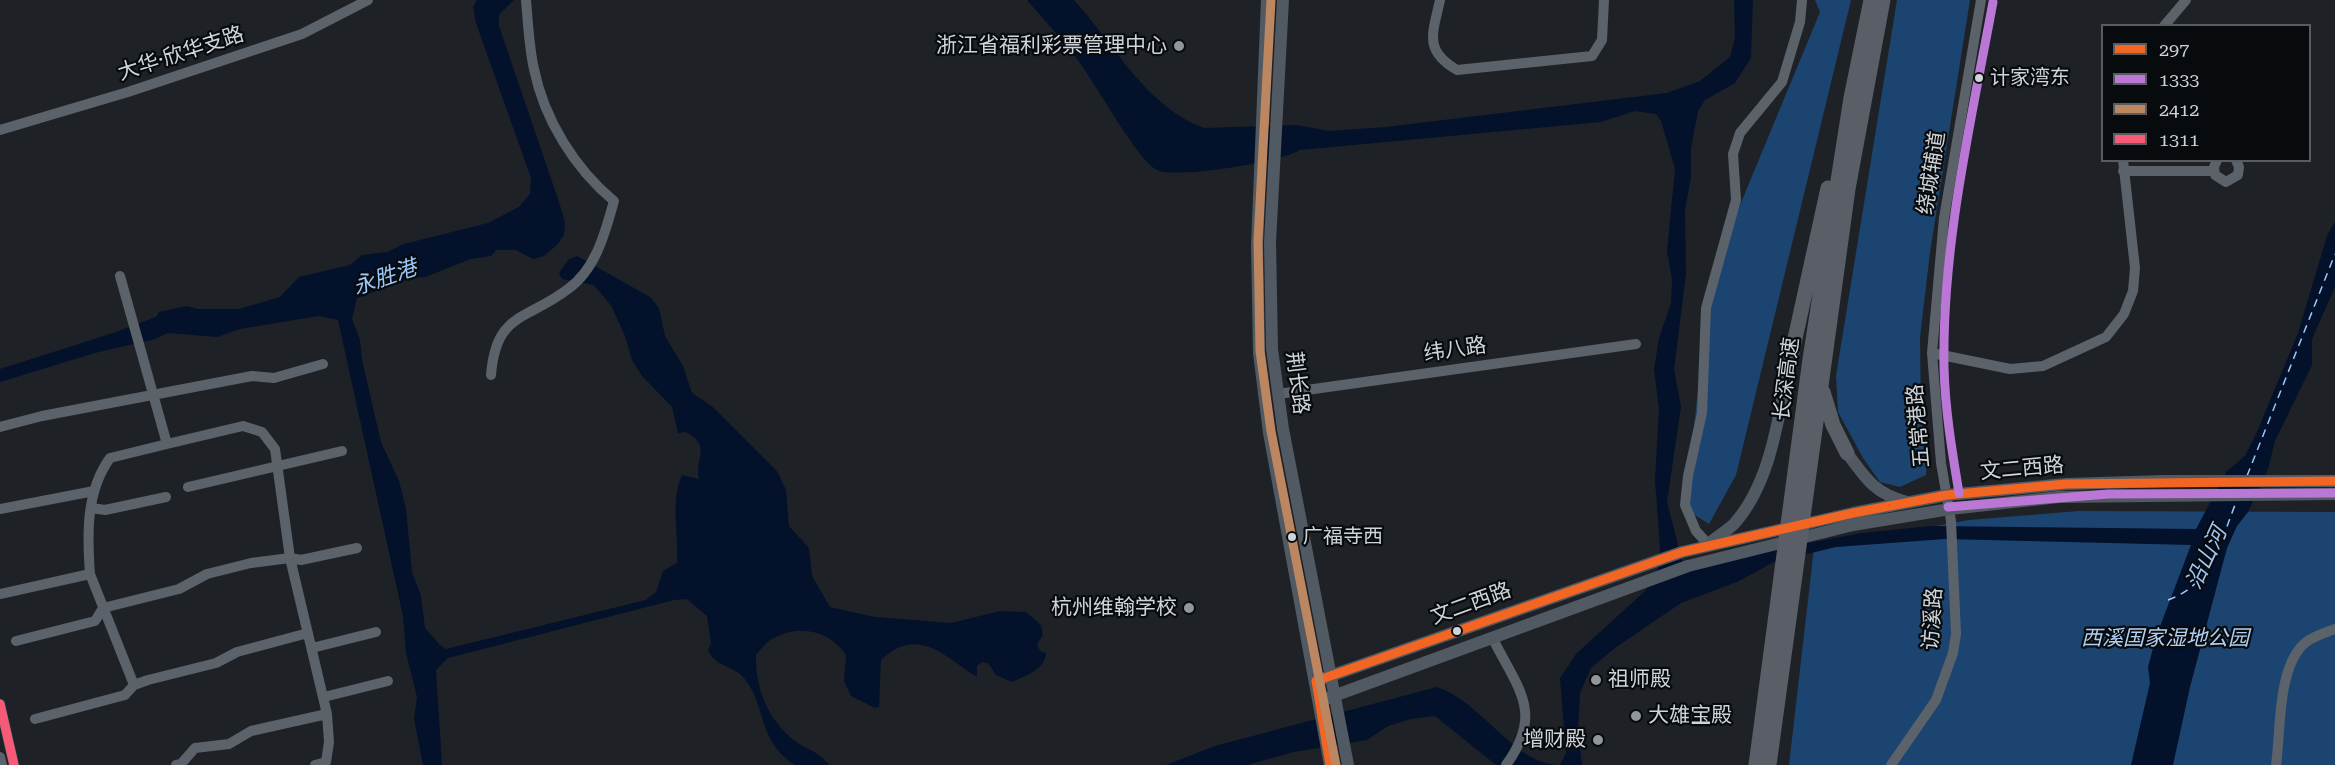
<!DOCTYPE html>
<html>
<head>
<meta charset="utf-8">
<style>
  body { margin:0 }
  #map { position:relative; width:2335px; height:765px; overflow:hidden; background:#1e2226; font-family:"Roboto Serif",serif }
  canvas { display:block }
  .legend { position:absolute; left:2101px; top:24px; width:210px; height:138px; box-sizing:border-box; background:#080b0e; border:2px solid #585b5f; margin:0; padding:8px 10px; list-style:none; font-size:18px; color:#cfd4d9 }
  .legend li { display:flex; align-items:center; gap:12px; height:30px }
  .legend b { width:30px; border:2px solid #585b5f }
</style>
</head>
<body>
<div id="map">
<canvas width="2335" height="765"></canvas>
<ul class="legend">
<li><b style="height:8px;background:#f26522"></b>297</li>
<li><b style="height:8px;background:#ba77d6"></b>1333</li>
<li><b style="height:8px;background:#bb8660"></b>2412</li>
<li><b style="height:8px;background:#f75a77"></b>1311</li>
</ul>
</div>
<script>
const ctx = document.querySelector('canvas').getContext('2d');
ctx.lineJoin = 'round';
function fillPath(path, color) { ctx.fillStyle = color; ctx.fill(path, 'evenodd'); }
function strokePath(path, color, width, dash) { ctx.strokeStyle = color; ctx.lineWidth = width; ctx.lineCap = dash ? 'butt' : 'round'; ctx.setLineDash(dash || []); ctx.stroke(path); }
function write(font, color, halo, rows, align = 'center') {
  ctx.font = font + ' "Roboto Serif","Noto Sans SC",serif'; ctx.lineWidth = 4.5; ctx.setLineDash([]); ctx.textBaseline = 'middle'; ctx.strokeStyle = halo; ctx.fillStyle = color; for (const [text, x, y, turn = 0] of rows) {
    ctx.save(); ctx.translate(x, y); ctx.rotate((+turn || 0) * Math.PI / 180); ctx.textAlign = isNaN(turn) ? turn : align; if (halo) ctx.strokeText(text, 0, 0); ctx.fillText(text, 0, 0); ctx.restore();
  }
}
const green = new Path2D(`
  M1815 0H1851L1736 475 1709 524 1685 509 1703 344 1726 239 1820 12Z
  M1897 0H1970L1930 252 1920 337 1921 413 1927 458 1926 475 1900 487 1880 482 1863 458 1838 412 1836 376Z
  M2079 511 2335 512V765H1789L1814 548 1969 520Z`);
const water = new Path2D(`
  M477 0H514L499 15V26L559 202 565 222 564 235 557 245 544 256 533 259 516 250H496L491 256 471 259 425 277 412 278 357 298 352 319 360 340 362 360 381 442 399 481 406 509 412 572 421 596 425 628 440 645 446 649 646 600 656 592 663 571 677 563C679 533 670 503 682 475L699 479C694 458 713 445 685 432L678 433 672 407 642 376 632 360 625 336 612 307 594 285 562 279 559 273 568 260 577 256 650 297 659 308 665 336 683 366 692 393 713 407 777 471 786 490 789 526 809 548 812 576 830 607 875 617 951 623 1000 611 1026 612 1041 625 1043 635 1037 644 1040 651 1046 653C1046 669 1025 676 1012 682L996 675 988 663 982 662 977 666V677C946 658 919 624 881 660L879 707 875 708 851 696 844 681 846 655C830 631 800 624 774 638 767 641 761 649 756 655 755 688 768 720 795 741 809 751 817 750 829 765H795C757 741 767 706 744 678 733 665 715 667 708 650L711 643 707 616 687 599 674 600 448 658 436 670 442 765H423L414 719 417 697 406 653 403 616 338 320 319 316 240 329 217 337 168 333 155 339 95 353 0 382V369L113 333 156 317 159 312 187 306 198 309H239L280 297 299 277 350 265 362 255 387 252 404 244 488 223 519 207 530 194 531 178 476 23 473 7Z
  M1027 0H1074C1113 43 1147 108 1204 128L1296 125 1329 131 1386 127 1667 93 1700 81 1730 57 1735 38 1734 0H1753L1751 58 1735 83 1705 100 1698 111 1691 148V177L1685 210 1686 274 1674 369 1681 407 1667 502 1683 564 1693 570 1770 550 1862 533 1931 526 2196 529 2227 471 2245 456 2257 432 2298 333 2327 236 2335 221V287L2312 339V365L2275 441 2268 469 2248 512 2237 526 2227 548 2190 687 2173 765H2131L2150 683 2148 667 2156 637 2191 545 1945 539 1836 547 1774 562 1739 581 1681 603 1615 648 1591 668 1580 693 1578 731 1582 765H1496L1435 716 1411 719 1388 726 1367 740 1294 752 1247 765H1166L1215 746 1437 687C1484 703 1514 765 1560 765L1566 753 1560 678 1576 654 1646 590 1658 569 1660 547 1655 480 1659 408 1654 370 1659 338 1671 303 1672 280 1667 251 1675 169 1661 121 1656 114 1635 111 1601 122 1300 150C1281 162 1177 179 1157 170 1137 160 1095 82 1077 59 1062 39 1044 20 1027 0Z`);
const ferry = new Path2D(`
  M2247 476 2335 254
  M2168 600C2214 583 2220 541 2237 500`);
const minor = new Path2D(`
  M1440 0C1433 33 1423 50 1457 70L1592 56 1602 40 1604 0
  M2164 26 2186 0
  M0 130 128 92 302 34 368 0
  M2217 160 2214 167 2215 175 2226 182 2238 175 2239 167 2236 160
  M2123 171H2214
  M120 276 167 444 243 426 262 432 275 449 290 558 327 714 329 742 326 762 315 765
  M1932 353 2010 369 2043 366 2106 337 2124 314 2133 291 2135 268 2123 160
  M491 375C496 312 526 321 568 289 596 269 605 233 614 201 575 169 544 119 534 69 529 47 528 23 526 0
  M1278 394 1636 344
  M0 427 42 416 252 376 274 378 323 364
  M188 487 342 451
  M91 508 105 510 166 497
  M0 509 94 491
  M1708 544 1696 531 1685 505 1688 476 1702 413 1706 308 1736 200 1733 154 1740 133 1782 82 1800 22 1802 0
  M90 574 134 685
  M0 594 90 574C87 534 86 491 110 458L167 444
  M1492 637C1517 688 1545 712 1506 765
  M16 641 95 621 103 608 179 589 207 574 251 563 290 558 301 560 357 548
  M312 648 376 632
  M324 697 388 681
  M0 704 14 765
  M35 719 125 695 134 685 148 680 216 663 237 652 308 633
  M0 757 2 765
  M176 765 181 764 195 748 229 744 251 731 327 714
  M1891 765 1936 700 1953 653 1956 634 1951 521 1941 463 1932 353 1944 218 1981 0
  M2276 765C2281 731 2277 667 2305 643 2313 636 2325 633 2335 629`);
const major = new Path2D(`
  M1267 0 1257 246 1259 353 1269 433 1330 765
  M1283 0 1270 242 1272 349 1283 429 1348 765
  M1847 453C1866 479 1875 494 1907 502
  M1712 541C1719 535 1728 530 1734 524 1771 483 1778 418 1789 366
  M1316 681 1682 552 1853 513 1947 495 2066 484 2164 481H2335
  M1320 701 1688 566 1853 525 1950 509 2059 497 2335 494`);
const highway = new Path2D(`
  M1789 366 1828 188
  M1823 392 1833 425 1847 453
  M1756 765 1810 359 1851 98 1871 0
  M1769 765 1848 189 1883 0`);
const bus1 = new Path2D(`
  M1330 765 1316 681 1682 552 1853 513 1947 495 2066 484 2335 481`);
const bus2 = new Path2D(`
  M1959 493C1952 451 1945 409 1944 367 1942 244 1971 122 1993 2
  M1948 507 2108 494 2335 493`);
const bus3 = new Path2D(`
  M1271 0 1258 241 1260 351 1271 431 1336 765`);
const bus4 = new Path2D(`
  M0 704 14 765`);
const markers = [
  [1179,46,6,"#91969a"],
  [1979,78,5,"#cfd4d9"],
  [1292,537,5,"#cfd4d9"],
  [1189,608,6,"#91969a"],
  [1457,631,5,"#cfd4d9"],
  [1596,680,6,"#91969a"],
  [1636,716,6,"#91969a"],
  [1598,740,6,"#91969a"]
];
const busNames = [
  ["计家湾东",1990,78],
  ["广福寺西",1303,537]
];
const poiNames = [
  ["浙江省福利彩票管理中心",1167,46],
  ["杭州维翰学校",1177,608],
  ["祖师殿",1608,680,"left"],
  ["大雄宝殿",1648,716,"left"],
  ["增财殿",1586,740]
];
const streetNames = [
  ["大华·欣华支路",181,54,-18],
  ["绕城辅道",1932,173,-81],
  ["纬八路",1455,350,-8],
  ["长深高速",1787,379,-83],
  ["荆长路",1297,383,83],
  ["五常港路",1919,426,-95],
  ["文二西路",2022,469,-5],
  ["文二西路",1471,604,-20],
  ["访溪路",1933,619,-86]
];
const parkNames = [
  ["西溪国家湿地公园",2165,639]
];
const waterNames = [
  ["永胜港",385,278,-19],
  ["沿山河",2207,558,-65]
];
fillPath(green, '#1c4470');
fillPath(water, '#03112b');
strokePath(ferry, '#9ec7f9', 1.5, [8, 6]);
strokePath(minor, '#5b626a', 10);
strokePath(major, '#515962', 12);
strokePath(highway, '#5a5e67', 15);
strokePath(bus1, '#f26522', 9);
strokePath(bus2, '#ba77d6', 9);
strokePath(bus3, '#bb8660', 9);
strokePath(bus4, '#f75a77', 9);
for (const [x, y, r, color] of markers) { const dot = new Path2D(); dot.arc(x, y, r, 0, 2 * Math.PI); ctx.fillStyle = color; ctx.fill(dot); strokePath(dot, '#080b0e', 2); }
write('20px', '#cfd4d9', '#080b0e', busNames, 'left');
write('21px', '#cfd4d9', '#080b0e', poiNames, 'right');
write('21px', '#cfd4d9', '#080b0e', streetNames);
write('italic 21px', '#b3cef0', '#080b0e', parkNames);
write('italic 22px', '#9ec7f9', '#080b0e', waterNames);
</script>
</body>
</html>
